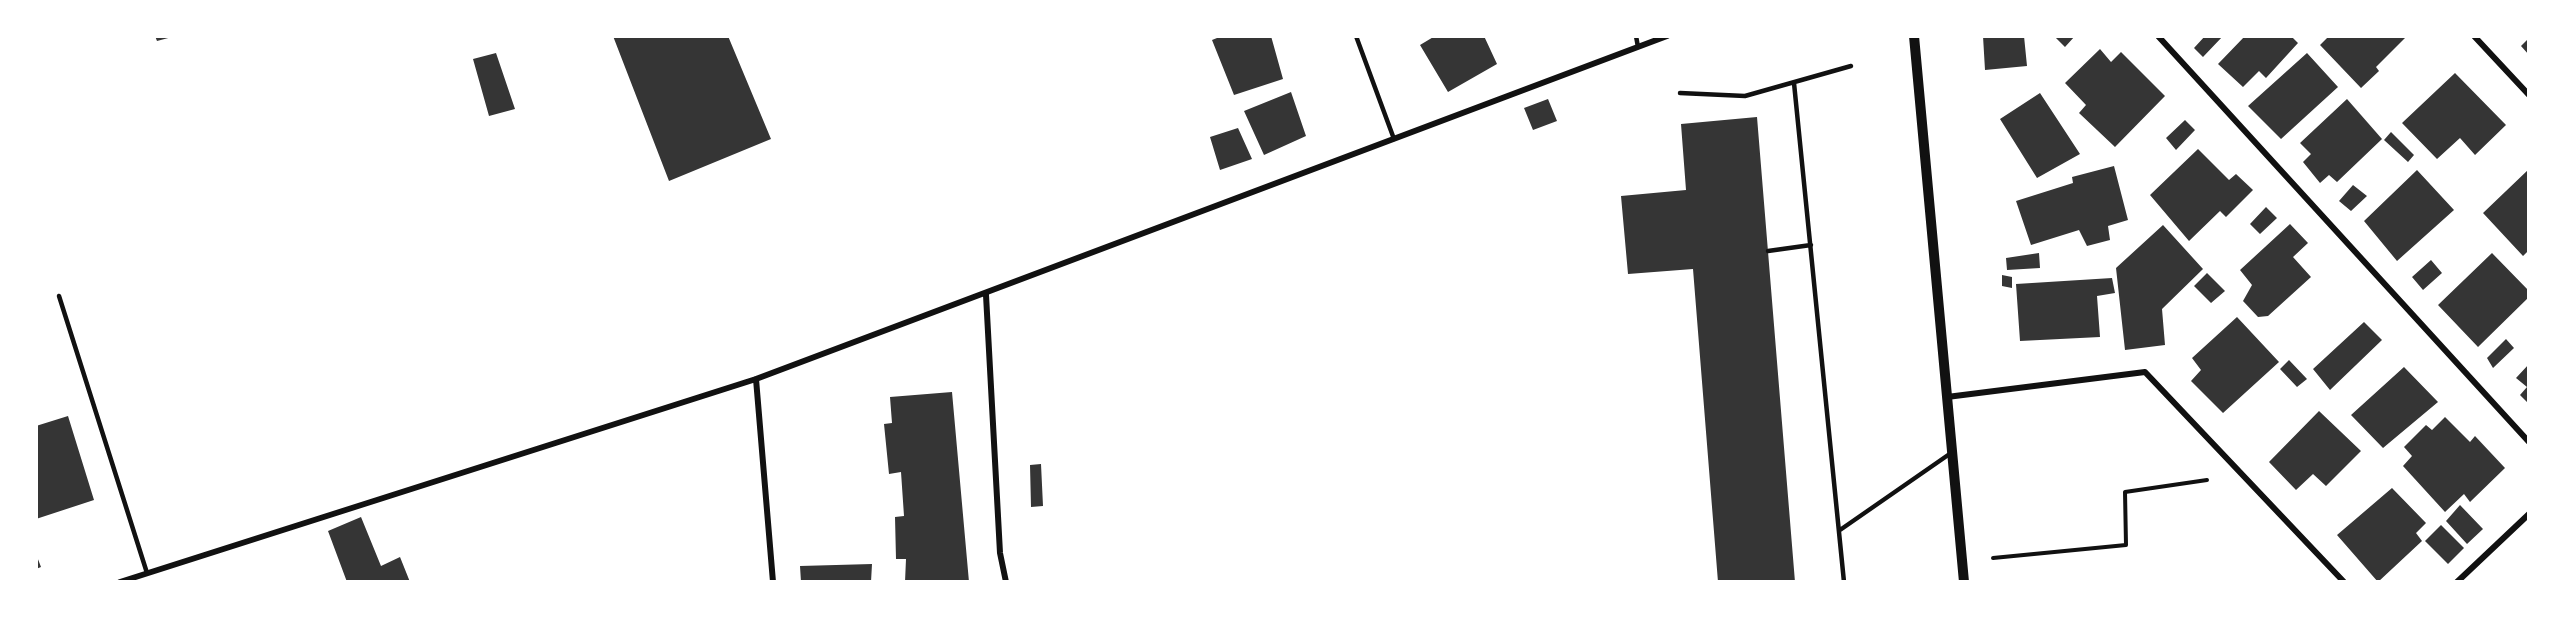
<!DOCTYPE html>
<html>
<head>
<meta charset="utf-8">
<style>
  body { margin:0 }
  #map { position:relative; width:2565px; height:618px; overflow:hidden; background:#fff; font-family:"Titillium Web",sans-serif }
  canvas { display:block }
  .frame { position:absolute; inset:0; border:38px solid #fff; pointer-events:none }
</style>
</head>
<body>
<div id="map">
<canvas width="2565" height="618"></canvas>
<div class="frame"></div>
</div>
<script>
const ctx = document.querySelector('canvas').getContext('2d');
ctx.lineJoin = 'round';
function fillPath(path, color) { ctx.fillStyle = color; ctx.fill(path, 'evenodd'); }
function strokePath(path, color, width, dash) { ctx.strokeStyle = color; ctx.lineWidth = width; ctx.lineCap = dash ? 'butt' : 'round'; ctx.setLineDash(dash || []); ctx.stroke(path); }
const building = new Path2D(`
  M155 36H172V37L157 41Z
  M613 36H728L771 139 669 181Z
  M1222 36H1271L1283 79 1234 95 1212 40Z
  M1435 36H1484L1497 64 1448 92 1420 45Z
  M1983 36H2024L2027 66 1985 70Z
  M2054 36H2075L2065 47Z
  M2205 36H2223L2203 57 2194 48Z
  M2245 36H2291L2298 43 2266 78 2259 71 2243 87 2218 64Z
  M2329 36H2407L2376 67 2379 71 2361 88 2320 45Z
  M2529 38V55L2521 46Z
  M2100 49 2111 62 2121 52 2165 96 2115 147 2079 113 2086 105 2065 83Z
  M496 53 515 109 489 116 473 59Z
  M2307 53 2338 87 2281 139 2248 106Z
  M2455 73 2506 125 2475 155 2460 138 2437 159 2402 123Z
  M1291 92 1306 136 1264 155 1244 111Z
  M2040 93 2080 154 2037 178 2000 119Z
  M1548 99 1557 121 1533 130 1524 108Z
  M2347 99 2382 139 2337 182 2329 175 2320 183 2303 162 2311 154 2300 143Z
  M1757 117 1795 582H1718L1693 269 1628 274 1621 196 1686 190 1681 124Z
  M2185 120 2195 130 2176 150 2166 138Z
  M1238 128 1252 159 1220 170 1210 137Z
  M2391 132 2414 155 2408 162 2384 140Z
  M2198 149 2229 180 2236 174 2253 190 2226 217 2220 211 2189 241 2150 195Z
  M2114 166 2128 220 2108 226 2110 240 2087 246 2079 230 2031 245 2016 201 2073 183 2072 177Z
  M2529 169V250L2523 256 2483 213Z
  M2417 170 2454 210 2397 261 2364 221Z
  M2353 185 2367 196 2351 211 2339 201Z
  M2266 207 2277 218 2260 234 2250 224Z
  M2290 224 2308 243 2293 257 2311 277 2268 316 2258 317 2243 301 2252 285 2240 270Z
  M2163 225 2203 269 2162 309 2165 345 2125 350 2116 268Z
  M2039 253 2040 268 2007 270 2006 258Z
  M2492 253 2529 291V297L2478 347 2438 305Z
  M2431 260 2442 273 2423 290 2412 277Z
  M2207 273 2225 291 2211 303 2194 286Z
  M2002 275 2012 277V288L2002 286Z
  M2112 278 2115 293 2097 296 2100 337 2020 341 2016 284Z
  M2237 317 2279 362 2223 413 2191 381 2201 370 2192 358Z
  M2364 322 2382 340 2330 390 2313 369Z
  M2506 339 2514 348 2493 368 2487 358Z
  M2289 360 2307 379 2297 387 2280 369Z
  M2529 364V404L2520 395 2527 387 2516 378Z
  M2404 367 2438 402 2383 448 2351 415Z
  M952 392 969 582H905L906 559H896L895 517 904 516 901 472 889 474 884 424 892 423 890 397Z
  M2319 411 2361 451 2326 486 2313 474 2296 490 2269 462Z
  M68 416 94 500 36 519V426Z
  M2445 417 2470 442 2475 436 2505 468 2470 502 2464 494 2445 512 2403 466 2412 456 2404 447 2426 425 2432 430Z
  M1041 464 1043 506 1031 507 1030 465Z
  M2392 488 2426 523 2416 533 2422 541 2378 582 2337 535Z
  M2460 505 2483 529 2467 544 2446 521Z
  M361 517 381 566 400 557 410 582H347L328 531Z
  M2441 525 2464 548 2448 564 2425 541Z
  M36 554 41 567 36 569Z
  M872 564 871 582H801L800 566Z`);
const path = new Path2D(`
  M1993 558 2126 545 2125 492 2207 480`);
const service = new Path2D(`
  M1356 36 1394 139
  M1636 36 1638 47
  M1794 83 1844 582
  M1680 93 1745 96 1851 66
  M1768 251 1811 245
  M59 296 147 573
  M1840 530 1951 453`);
const minor = new Path2D(`
  M2158 36 2529 442
  M2474 36 2529 95
  M986 295 1000 553 1006 582
  M756 379 773 582
  M1947 397 2145 372 2344 582
  M120 582 756 379 1667 36
  M2457 582 2529 514`);
const tertiary = new Path2D(`
  M1914 36 1964 582`);
fillPath(building, '#353535');
strokePath(path, '#111', 4);
strokePath(service, '#111', 4.5);
strokePath(minor, '#111', 6);
strokePath(tertiary, '#111', 10);
</script>
</body>
</html>
